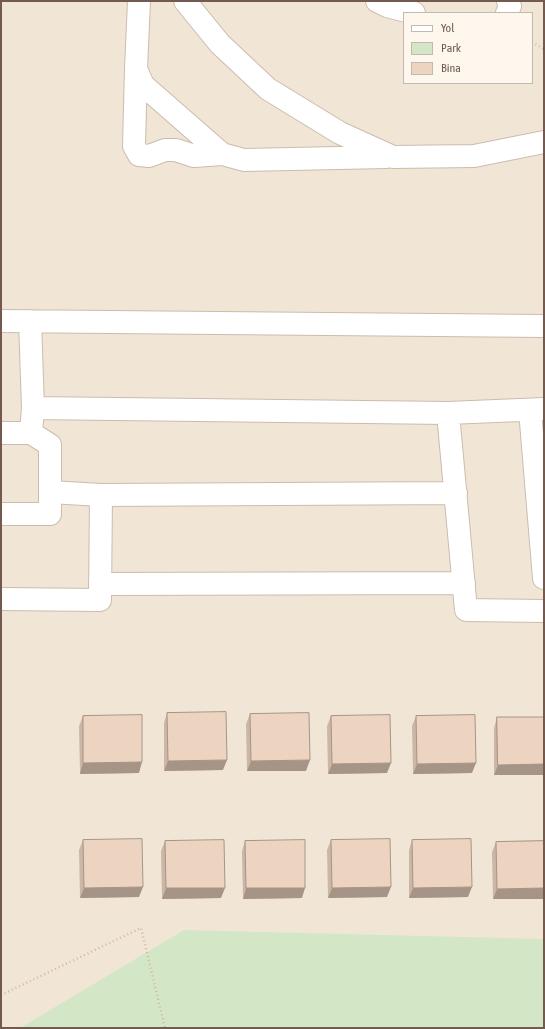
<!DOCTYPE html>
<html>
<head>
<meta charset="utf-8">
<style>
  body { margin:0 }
  #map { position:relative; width:545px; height:1029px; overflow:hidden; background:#faf3e7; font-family:"Asap Condensed",sans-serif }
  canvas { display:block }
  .frame { position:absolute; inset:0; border:2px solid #725b4e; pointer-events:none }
  .legend { position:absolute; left:403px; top:12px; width:130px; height:72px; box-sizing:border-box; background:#fdf7ed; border:1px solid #c5b9ad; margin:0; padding:5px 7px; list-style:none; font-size:12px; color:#725b4e }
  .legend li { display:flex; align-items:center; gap:8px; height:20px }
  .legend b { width:20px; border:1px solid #c5b9ad }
</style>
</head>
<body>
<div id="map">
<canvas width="545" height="1029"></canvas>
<div class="frame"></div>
<ul class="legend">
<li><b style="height:5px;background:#fff"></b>Yol</li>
<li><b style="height:11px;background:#d3e7c6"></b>Park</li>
<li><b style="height:11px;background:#edd4c1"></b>Bina</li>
</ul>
</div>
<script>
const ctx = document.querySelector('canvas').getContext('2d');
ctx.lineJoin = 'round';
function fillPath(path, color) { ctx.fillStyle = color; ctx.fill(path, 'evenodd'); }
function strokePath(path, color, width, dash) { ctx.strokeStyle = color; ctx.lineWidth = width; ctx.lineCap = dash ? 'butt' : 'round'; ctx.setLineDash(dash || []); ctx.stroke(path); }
const residential = new Path2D(`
  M1 1H544V1028H1ZM404 13H532V83H404Z`);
const green = new Path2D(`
  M184 930 544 939V1028H20Z`);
const path = new Path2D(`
  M532 42 544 49
  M1 995 141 928 165 1028`);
const minor = new Path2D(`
  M139 1 136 69 143 85 222 154 244 160 386 157
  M185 1 220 44 268 89 340 133 393 157 474 156 544 142
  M377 1 387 6 414 13
  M507 13 510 6 508 1
  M136 69 134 146 139 155 149 156 165 150H176L194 156 222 154
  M1 321 544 326
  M33 408 448 413 544 409
  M530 410 544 578
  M448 413 466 610 544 611
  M1 433H31L33 408 30 321
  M31 433 50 445V492L101 495 456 493
  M1 514H50V492
  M100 584 464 583
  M1 599 100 600 101 495`);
const wall = new Path2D(`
  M167 713 223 770 164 771V723Z
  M250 714 306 771H247L246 724Z
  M83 716 139 773 80 774 79 726Z
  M331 716 387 773 328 774 327 726Z
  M416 716 472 773 413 774 412 726Z
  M497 717H544V775H494V728Z
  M83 840 139 897 80 898 79 850Z
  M331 840 387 897 328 898 327 850Z
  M412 840 468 897 409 898V850Z
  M165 841 221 898 162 899 161 851Z
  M245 841 302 898 243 899 242 851Z
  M544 841V899H493L492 852 496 842Z`);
const shadedWall = new Path2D(`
  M227 760 223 770 164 771 168 761Z
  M310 760 306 771H247L251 761Z
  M142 762 139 773 80 774 83 763Z
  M391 763 387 773 328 774 332 764Z
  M476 763 472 773 413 774 417 764Z
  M544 764V775H494L498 765Z
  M143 887 139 897 80 898 84 888Z
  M391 887 387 897 328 898 332 888Z
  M472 887 468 897 409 898 413 888Z
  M166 888H225L221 898 162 899Z
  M246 888H305L302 898 243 899Z
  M544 888V899H493L497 889Z`);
const building = new Path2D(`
  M226 712 227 760 168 761 167 713Z
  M309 713 310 760 251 761 250 714Z
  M142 715V762L83 763V716Z
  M390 715 391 763 332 764 331 716Z
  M475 715 476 763 417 764 416 716Z
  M497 717H544V764L498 765Z
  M142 839 143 887 84 888 83 840Z
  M390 839 391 887 332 888 331 840Z
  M471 839 472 887 413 888 412 840Z
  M224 840 225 888H166L165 841Z
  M305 840V888H246L245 841Z
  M544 841V888L497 889 496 842Z`);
fillPath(residential, '#f1e6d6');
fillPath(green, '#d3e7c6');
strokePath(minor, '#cbbcae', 24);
strokePath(path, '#d2b7a4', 2.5, [1, 3]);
strokePath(minor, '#fff', 22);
fillPath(wall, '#ccb6a6');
fillPath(shadedWall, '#a69487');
fillPath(building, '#edd4c1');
strokePath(building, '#a69487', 1);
</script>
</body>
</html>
